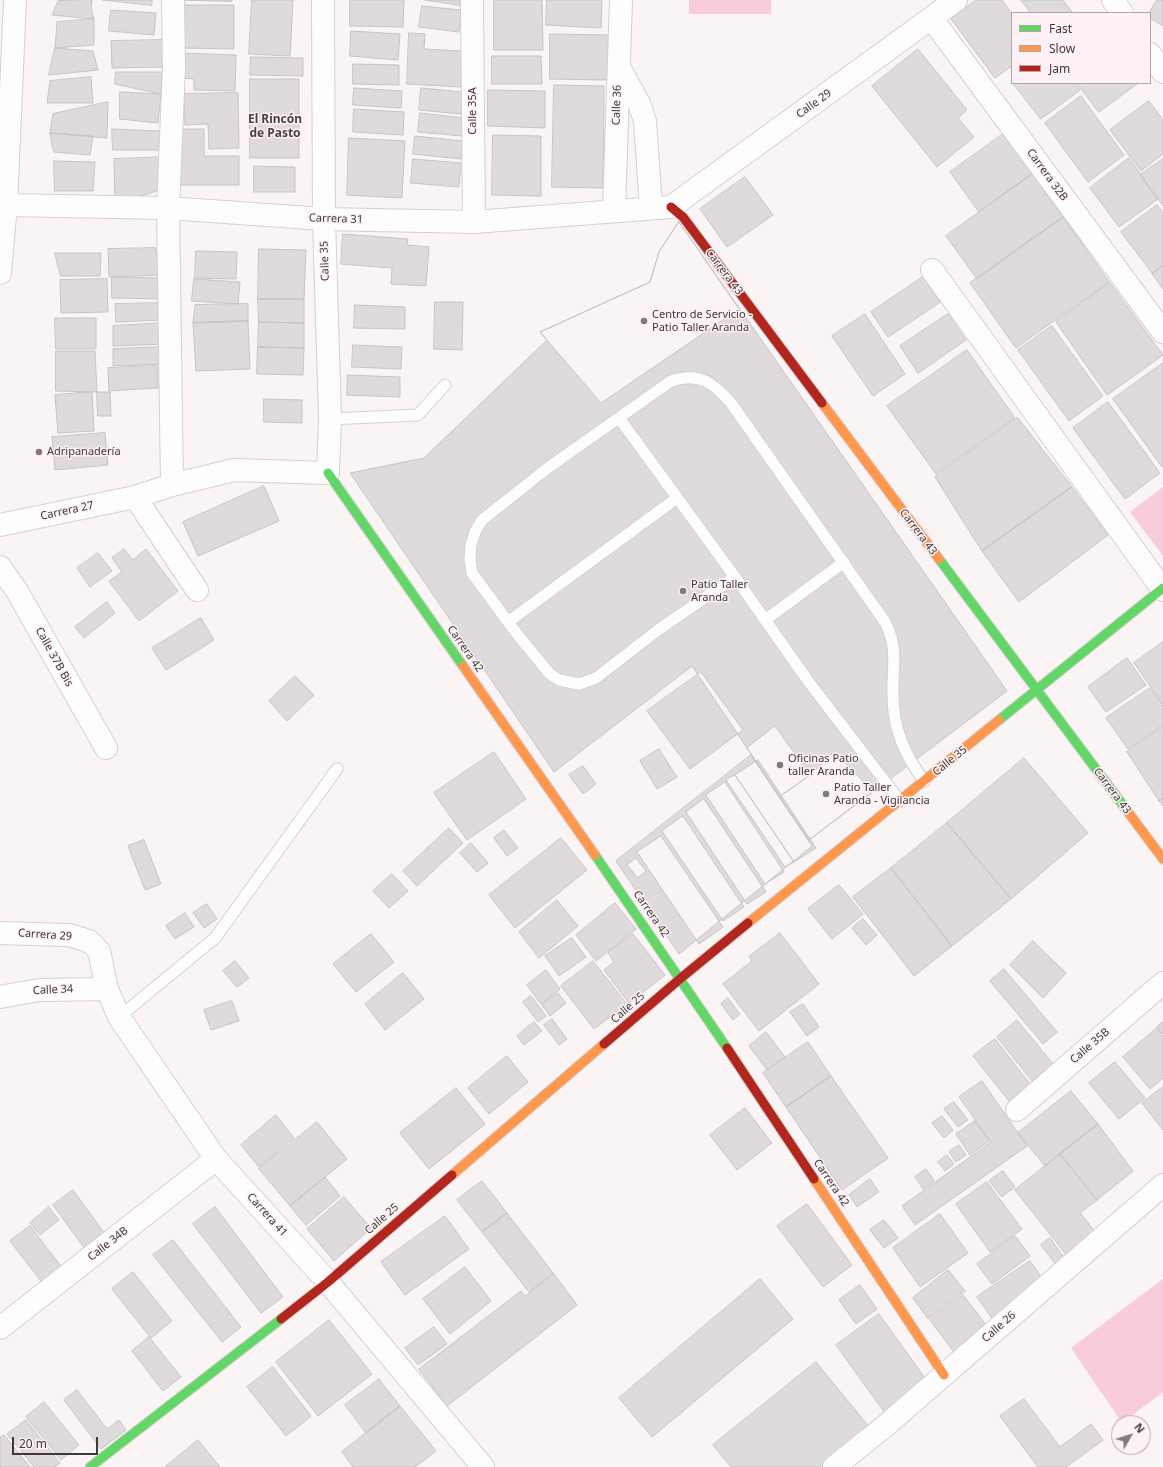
<!DOCTYPE html>
<html>
<head>
<meta charset="utf-8">
<style>
  body { margin:0 }
  #map { position:relative; width:1163px; height:1467px; overflow:hidden; background:#faf4f5; font-family:"Noto Sans",sans-serif }
  canvas { display:block }
  .legend { position:absolute; left:1011px; top:12px; width:140px; height:72px; box-sizing:border-box; background:#fdf1f4; border:1px solid #b1a7aa; margin:0; padding:5px 7px; list-style:none; font-size:12px; color:#3e393a }
  .legend li { display:flex; align-items:center; gap:8px; height:20px }
  .legend b { width:20px; border:1px solid #b1a7aa }
  .north { position:absolute; left:1111px; top:1415px; width:40px; height:40px; box-sizing:border-box; background:#fdf1f4; border:1px solid #b1a7aa; border-radius:50%; rotate:51deg; font-size:11px; font-weight:700; line-height:16px; text-align:center; color:#3e393a }
  .north::after { content:''; display:block; margin:auto; width:14px; height:18px; background:#807a7b; clip-path:polygon(50% 0,100% 100%,50% 72%,0 100%) }
  .scale { position:absolute; left:12px; top:1437px; width:86px; height:18px; box-sizing:border-box; border:2px solid #3e393a; border-top:0; padding-left:5px; font-size:12px; line-height:14px; white-space:nowrap; color:#3e393a; -webkit-text-stroke:3px #fdf1f4; paint-order:stroke }
</style>
</head>
<body>
<div id="map">
<canvas width="1163" height="1467"></canvas>
<ul class="legend">
<li><b style="height:5px;background:#63d668"></b>Fast</li>
<li><b style="height:5px;background:#ff974d"></b>Slow</li>
<li><b style="height:5px;background:#b3261e"></b>Jam</li>
</ul>
<div class="north">N</div>
<div class="scale">20 m</div>
</div>
<script>
const ctx = document.querySelector('canvas').getContext('2d');
ctx.lineJoin = 'round';
function fillPath(path, color) { ctx.fillStyle = color; ctx.fill(path, 'evenodd'); }
function strokePath(path, color, width, dash) { ctx.strokeStyle = color; ctx.lineWidth = width; ctx.lineCap = dash ? 'butt' : 'round'; ctx.setLineDash(dash || []); ctx.stroke(path); }
function write(font, color, halo, rows, align = 'center') {
  ctx.font = font + ' "Noto Sans",sans-serif'; ctx.lineWidth = 3; ctx.setLineDash([]); ctx.textBaseline = 'middle'; ctx.strokeStyle = halo; ctx.fillStyle = color; for (const [text, x, y, turn = 0] of rows) {
    ctx.save(); ctx.translate(x, y); ctx.rotate((+turn || 0) * Math.PI / 180); ctx.textAlign = isNaN(turn) ? turn : align; if (halo) ctx.strokeText(text, 0, 0); ctx.fillText(text, 0, 0); ctx.restore();
  }
}
const green = new Path2D(`
  M689 0H771V14H689Z
  M1163 487V556L1130 512Z
  M1163 1279V1392L1122 1423 1071 1348Z`);
const building = new Path2D(`
  M92 0 91 8 94 19 52 15 58 1Z
  M103 0H152V5Z
  M179 0H232V1Z
  M252 0H293L290 56 249 54Z
  M350 0H404L403 27 350 26Z
  M425 0H460V5Z
  M494 0H542L543 50H494Z
  M547 0H602L601 28 546 25Z
  M976 0H1002L1012 14V66L995 78 951 19Z
  M1021 0H1063L1073 13H1031Z
  M1157 0H1163V26L1150 18 1149 13Z
  M182 5H234V49L182 48Z
  M422 6 461 10 459 32 419 27Z
  M111 10 156 13 154 35 109 31Z
  M94 19V45L55 48 57 22Z
  M351 31 400 34 398 60 350 56Z
  M409 33 425 34 424 49 462 51 461 87 407 84Z
  M550 34 609 35 608 80 550 79Z
  M163 40 165 67 112 68 111 41Z
  M55 48 93 51 98 70 49 75Z
  M918 49 967 110 958 118 974 137 937 167 872 86Z
  M181 53 236 55 235 91 194 90V79L180 78Z
  M492 56H541L542 84H492Z
  M251 57 303 58V76L250 75Z
  M353 64 399 65V85L353 84Z
  M116 72H162L161 94 115 84Z
  M91 77 93 103H47L50 81Z
  M250 79H299V158H250Z
  M1013 83H1074L1080 90 1041 119Z
  M1077 83H1136L1137 84 1099 112Z
  M554 85 604 86 603 188 552 187Z
  M354 88 402 91 401 108 353 105Z
  M421 88 463 92 461 114 419 110Z
  M488 90 545 91V128L488 126Z
  M120 92 161 94 158 123 120 119Z
  M238 93 239 148 209 149 208 124 185 125 184 94Z
  M1081 96 1124 155 1088 182 1045 123Z
  M1149 101 1163 120V154L1141 171 1110 130Z
  M108 102 107 138 50 133 53 114Z
  M354 109 404 112 403 135 353 132Z
  M420 113 464 118 462 136 418 132Z
  M112 129 161 131V150H113Z
  M179 129H204V156H239V185H179Z
  M50 133 93 136 90 155 54 152Z
  M1003 134 1032 174 979 212 950 172Z
  M493 135 541 136V196L492 195Z
  M415 136 463 141 461 159 413 154Z
  M349 138 405 141 402 198 347 195Z
  M167 157 160 190 115 204 114 159Z
  M1129 158 1158 199 1119 227 1090 188Z
  M413 159 461 163 459 187 411 183Z
  M1163 159V206L1140 175Z
  M54 161 95 162 93 191H55Z
  M254 166 295 167V192H254Z
  M1032 174 1063 217 977 279 946 236Z
  M745 177 773 215 727 247 700 209Z
  M1157 205 1163 213V265L1152 273 1121 232Z
  M1063 217 1109 282 1016 348 970 283Z
  M679 222 1007 691 809 840 692 666 554 772 350 473 424 458 547 340 540 332 650 282 659 252Z
  M679 222 739 309 601 403 540 332 650 282 659 252Z
  M343 234 408 239 407 245 429 247 426 286 391 284 392 268 341 264Z
  M155 248 162 275 109 277 108 249Z
  M259 249 306 250 304 299H258Z
  M196 251 237 252 236 279 195 278Z
  M55 253H101L100 276H61Z
  M1163 266V289L1152 274Z
  M112 277 161 278 160 299 112 298Z
  M923 277 940 302 888 337 871 312Z
  M107 279 108 312 61 313 60 280Z
  M194 279 240 282 238 304 192 301Z
  M1110 283 1163 355 1107 395 1056 322Z
  M258 299H304V323L259 322Z
  M435 302H463L462 350 434 349Z
  M161 303 164 320 116 322 115 304Z
  M248 304V321L193 323 195 305Z
  M355 305 405 307V329L354 328Z
  M865 314 905 374 873 396 832 336Z
  M948 314 966 340 918 373 900 346Z
  M55 318H96V349H56Z
  M248 321 250 369 196 371 193 323Z
  M259 322 304 323V348L258 347Z
  M163 323 164 344 113 346V326Z
  M1052 326 1103 396 1069 421 1018 350Z
  M353 345 402 347 401 369 352 367Z
  M163 347 164 364 113 366V349Z
  M258 347 304 348 303 375 257 374Z
  M967 350 1015 418 936 474 887 406Z
  M56 351H95L97 392 56 391Z
  M1163 363V467H1162L1113 399Z
  M157 366 158 388 109 391 108 368Z
  M348 375 400 377V397L347 395Z
  M92 392 94 431 58 433 55 395Z
  M97 392H110L111 416H98Z
  M264 399 302 400V423L264 422Z
  M1108 402 1160 473 1125 499 1073 428Z
  M1018 418 1072 487 982 551 935 477Z
  M105 433 108 465 55 470 52 437Z
  M264 486 279 521 198 556 183 522Z
  M1072 487 1108 535 1019 602 982 551Z
  M124 549 133 560 146 549 178 591 139 621 109 581 122 572 112 558Z
  M98 553 112 571 90 587 77 568Z
  M107 602 115 613 84 638 75 627Z
  M201 618 214 640 166 670 152 648Z
  M1163 642V704L1134 663Z
  M1127 658 1146 685 1106 712 1088 687Z
  M701 672 743 730 690 769 647 711Z
  M295 676 314 695 287 721 269 701Z
  M1150 688 1163 706V725L1128 749 1106 718Z
  M775 726 810 775 779 797 747 748Z
  M1163 727V798L1159 801 1127 752Z
  M659 749 677 777 657 789 640 761Z
  M494 752 526 799 467 840 434 793Z
  M834 752 873 791 809 840 779 797 810 775Z
  M751 755 812 846 679 954 616 861Z
  M1024 758 1088 833 1011 899 947 823Z
  M758 760 816 848 794 862 735 775Z
  M583 766 596 784 583 794 569 775Z
  M735 775 794 862 785 867 726 780Z
  M725 782 784 872 765 884 706 795Z
  M1163 798V806L1159 801Z
  M704 799 766 892 747 904 686 812Z
  M683 816 744 907 723 921 662 831Z
  M947 823 1011 899 952 946 891 868Z
  M449 828 463 843 417 886 403 871Z
  M504 830 518 848 507 856 494 838Z
  M661 836 723 927 699 944 637 852Z
  M561 838 587 870 515 928 489 895Z
  M144 840 161 884 145 890 128 846Z
  M471 843 488 863 477 872 460 853Z
  M636 858 646 871 638 878 627 865Z
  M891 868 952 946 914 976 853 897Z
  M392 874 408 891 389 908 373 891Z
  M839 885 863 914 832 939 808 909Z
  M557 900 578 926 539 958 519 932Z
  M615 903 636 929 596 961 576 935Z
  M207 904 217 919 204 928 193 913Z
  M185 913 194 927 175 939 166 926Z
  M863 919 877 935 866 945 852 928Z
  M780 933 819 984 759 1031 723 984 752 961 749 957Z
  M371 934 394 962 356 992 333 964Z
  M633 934 665 975 629 1003 604 970 614 962 608 953Z
  M572 938 586 957 559 976 545 956Z
  M1033 941 1066 973 1043 998 1010 965Z
  M235 961 249 978 237 987 223 971Z
  M593 961 627 1004 594 1029 561 986Z
  M1004 969 1057 1032 1043 1044 990 981Z
  M546 970 560 989 541 1004 527 985Z
  M403 973 424 999 385 1030 365 1004Z
  M558 993 566 1003 550 1016 542 1005Z
  M531 996 546 1016 538 1022 523 1002Z
  M728 998 740 1014 733 1020 721 1004Z
  M232 1001 239 1021 211 1030 204 1010Z
  M803 1004 819 1027 807 1036 790 1012Z
  M552 1019 567 1039 559 1045 544 1025Z
  M1017 1020 1053 1064 1032 1081 997 1037Z
  M534 1022 542 1031 524 1045 517 1036Z
  M1163 1022V1034L1157 1027Z
  M1157 1028 1163 1036V1078L1150 1089 1123 1057Z
  M766 1032 785 1057 767 1070 749 1046Z
  M995 1039 1030 1084 1009 1101 973 1056Z
  M808 1042 831 1076 786 1107 763 1073Z
  M507 1056 528 1082 489 1114 468 1088Z
  M1115 1062 1145 1098 1119 1119 1089 1083Z
  M831 1076 888 1158 842 1190 786 1107Z
  M982 1081 1027 1146 915 1225 902 1206 991 1142 959 1097Z
  M1163 1087V1130L1142 1103Z
  M456 1088 485 1124 429 1169 400 1133Z
  M1071 1091 1098 1124 1045 1166 1018 1133Z
  M954 1102 968 1120 958 1127 944 1109Z
  M745 1108 772 1143 737 1170 710 1135Z
  M276 1115 294 1138 259 1167 241 1145Z
  M942 1116 953 1130 944 1138 932 1123Z
  M975 1121 989 1141 970 1155 956 1134Z
  M317 1122 347 1159 290 1206 259 1169Z
  M1098 1124 1133 1171 1097 1200 1060 1154Z
  M959 1145 966 1155 956 1162 949 1152Z
  M1060 1154 1097 1200 1080 1213 1097 1234 1068 1257 1015 1190Z
  M947 1155 954 1164 945 1171 938 1162Z
  M926 1169 934 1181 923 1189 915 1177Z
  M1003 1171 1015 1187 1002 1197 989 1181Z
  M325 1177 340 1196 306 1225 290 1206Z
  M870 1179 879 1192 857 1207 849 1195Z
  M482 1181 507 1213 482 1232 457 1200Z
  M987 1182 1022 1229 990 1252 956 1204Z
  M73 1190 105 1234 85 1249 53 1205Z
  M344 1197 371 1228 334 1261 307 1229Z
  M807 1204 852 1265 823 1287 777 1226Z
  M49 1207 59 1220 40 1235 30 1223Z
  M215 1207 283 1297 261 1313 193 1224Z
  M507 1213 553 1273 529 1292 482 1232Z
  M940 1214 968 1253 920 1287 893 1248Z
  M445 1216 469 1249 405 1295 381 1262Z
  M884 1220 898 1238 884 1248 870 1230Z
  M30 1226 64 1270 44 1285 10 1241Z
  M1015 1236 1030 1256 992 1284 977 1264Z
  M1050 1238 1069 1264 1060 1270 1041 1245Z
  M173 1240 241 1327 222 1342 153 1255Z
  M1030 1261 1047 1285 994 1321 977 1297Z
  M465 1267 491 1301 450 1334 423 1299Z
  M948 1270 965 1291 928 1319 913 1298Z
  M133 1272 172 1321 151 1338 112 1289Z
  M554 1274 577 1305 447 1406 419 1369 521 1291 525 1296Z
  M760 1279 793 1319 652 1437 619 1398Z
  M860 1285 877 1309 856 1324 839 1300Z
  M963 1295 990 1330 957 1356 930 1320Z
  M879 1314 930 1385 887 1416 836 1345Z
  M329 1320 372 1374 318 1416 276 1362Z
  M434 1327 447 1344 418 1365 405 1348Z
  M149 1337 181 1377 163 1391 132 1351Z
  M816 1362 869 1427 820 1467H731L713 1445Z
  M273 1367 311 1416 286 1436 247 1387Z
  M379 1379 400 1406 366 1433 345 1405Z
  M77 1390 107 1429 119 1420 126 1430 101 1449 64 1400Z
  M1024 1399 1060 1447 1091 1424 1103 1440 1066 1467H1038L1000 1416Z
  M44 1402 79 1445 61 1460 26 1417Z
  M400 1406 436 1451 415 1467H353L342 1452Z
  M26 1420 60 1463 55 1467H34L7 1434Z
  M4 1435 30 1467H0V1438Z
  M198 1440 220 1467H165Z`);
const lane = new Path2D(`
  M619 418 735 577
  M330 419 418 415 445 385
  M765 620 844 562
  M508 622 677 498
  M900 801 808 681 735 577 658 630 596 678 579 684 559 680 549 673 517 634 472 573 470 559 471 545 475 532 482 520 549 467 671 381C698 372 713 382 731 403L885 622C899 649 892 668 893 696 893 729 905 755 924 781
  M119 1017 215 938 337 769`);
const street = new Path2D(`
  M472 0 474 222
  M1113 0 1122 13
  M932 19 1163 332
  M1150 54 1163 72
  M619 67 639 103 645 121 651 208
  M0 202 6 205 168 208 324 219 474 222 671 207 956 0
  M614 210 621 0
  M932 270 1163 590
  M0 273 6 205 15 0
  M172 485 168 208 174 67 173 0
  M135 497 197 590
  M0 525 135 497 172 485 234 470 328 473 330 419 324 219 323 0
  M0 567 17 591 106 748
  M0 933 69 935 89 941 99 951 107 989 119 1017 216 1159 328 1282 483 1467
  M0 997 39 990 107 989
  M1017 1110 1163 983
  M0 1328 216 1159
  M834 1467 884 1427 1163 1185`);
const fast = new Path2D(`
  M328 473 463 666
  M939 559 1128 812
  M999 720 1163 588
  M595 855 727 1048
  M90 1467 281 1319`);
const slow = new Path2D(`
  M822 403 939 559
  M463 666 595 855
  M1128 812 1163 859
  M748 923 999 720
  M452 1175 604 1044
  M814 1179 944 1375`);
const jam = new Path2D(`
  M671 207 683 217 822 403
  M604 1044 681 978 748 923
  M727 1048 814 1179
  M281 1319 328 1282 452 1175`);
const markers = [
  [644,321,4,"#807a7b"],
  [39,452,4,"#807a7b"],
  [683,591,4,"#807a7b"],
  [780,765,4,"#807a7b"],
  [826,794,4,"#807a7b"]
];
const streetNames = [
  ["Calle 29",814,104,-36],
  ["Calle 36",617,105,-88],
  ["Calle 35A",473,111,-90],
  ["Carrera 32B",1047,175,54],
  ["Carrera 31",336,219,2],
  ["Calle 35",325,261,-92],
  ["Carrera 43",724,272,53],
  ["Carrera 27",67,511,-12],
  ["Carrera 43",918,532,53],
  ["Carrera 42",465,649,55],
  ["Calle 37B Bis",54,657,61],
  ["Calle 35",950,761,-39],
  ["Carrera 43",1112,791,53],
  ["Carrera 42",651,914,55],
  ["Carrera 29",45,935,4],
  ["Calle 34",53,990,-3],
  ["Calle 25",628,1008,-41],
  ["Calle 35B",1090,1046,-41],
  ["Carrera 42",831,1183,56],
  ["Carrera 41",267,1215,48],
  ["Calle 25",382,1219,-41],
  ["Calle 34B",108,1244,-38],
  ["Calle 26",999,1327,-41]
];
const poiNames = [
  ["Centro de Servicio -",652,315],
  ["Patio Taller Aranda",652,328],
  ["Adripanadería",47,452],
  ["Patio Taller",691,585],
  ["Aranda",691,598],
  ["Oficinas Patio",788,759],
  ["taller Aranda",788,772],
  ["Patio Taller",834,788],
  ["Aranda - Vigilancia",834,801]
];
const neighbourhoodNames = [
  ["El Rincón",275,120],
  ["de Pasto",275,134]
];
fillPath(green, '#f9ccd9');
fillPath(building, '#dfdadb');
strokePath(building, '#c8c4c5', 1);
strokePath(lane, '#d5d0d1', 13);
strokePath(street, '#d5d0d1', 24);
strokePath(fast, '#d5d0d1', 11);
strokePath(slow, '#d5d0d1', 11);
strokePath(jam, '#d5d0d1', 11);
strokePath(lane, '#fefdfe', 11);
strokePath(street, '#fefdfe', 22);
strokePath(fast, '#63d668', 9);
strokePath(slow, '#ff974d', 9);
strokePath(jam, '#b3261e', 9);
for (const [x, y, r, color] of markers) { const dot = new Path2D(); dot.arc(x, y, r, 0, 2 * Math.PI); ctx.fillStyle = color; ctx.fill(dot); strokePath(dot, '#fdf1f4', 1.5); }
write('11px', '#3e393a', '#fdf1f4', streetNames);
write('11px', '#3e393a', '#fdf1f4', poiNames, 'left');
write('bold 12px', '#4c4245', '#fdf1f4', neighbourhoodNames);
</script>
</body>
</html>
